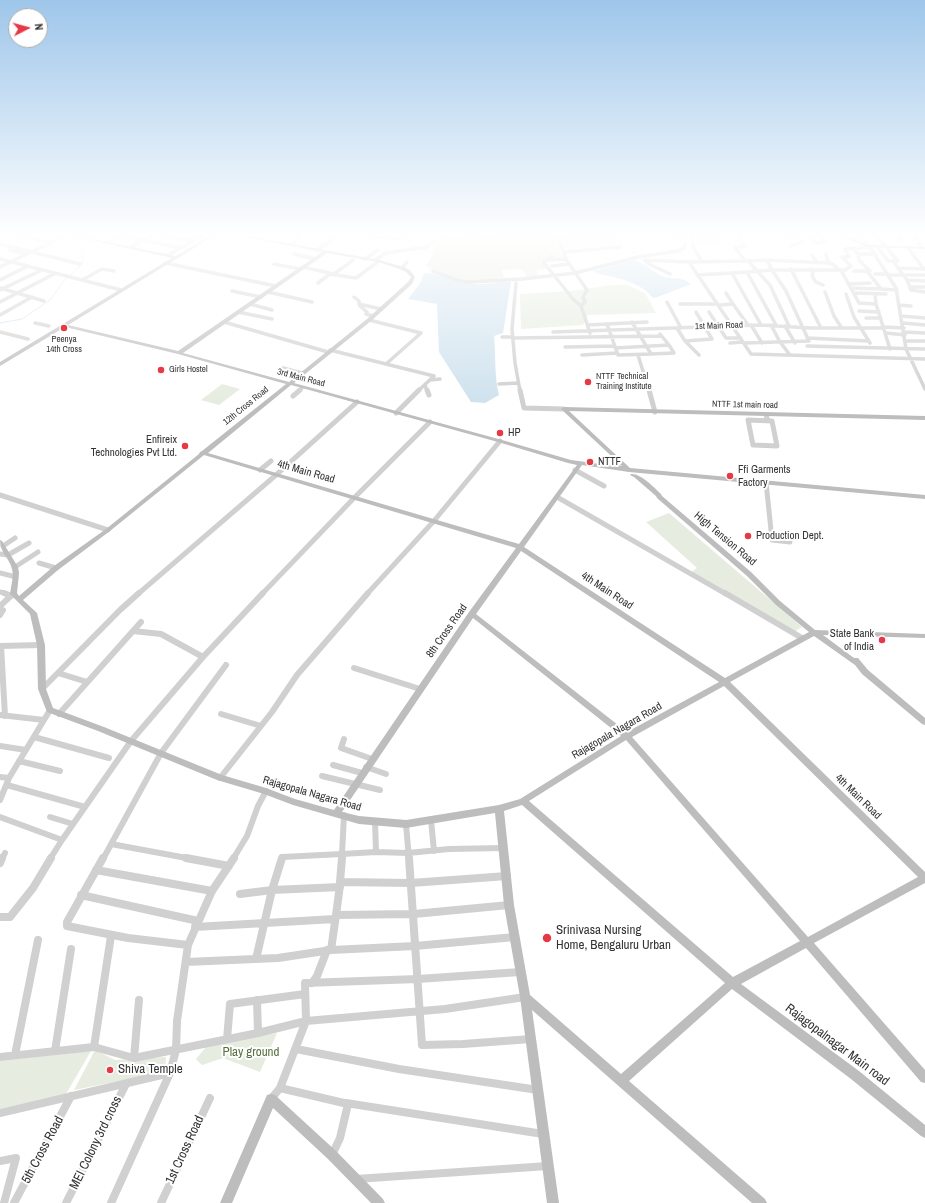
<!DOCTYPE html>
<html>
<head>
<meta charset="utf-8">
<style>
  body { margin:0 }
  #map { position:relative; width:925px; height:1203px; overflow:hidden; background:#fff; font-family:"Archivo Narrow",sans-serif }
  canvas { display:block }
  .north { position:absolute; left:8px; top:8px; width:40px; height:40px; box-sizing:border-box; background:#fff; border:1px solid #adadad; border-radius:50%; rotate:84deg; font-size:11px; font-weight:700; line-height:16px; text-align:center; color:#333 }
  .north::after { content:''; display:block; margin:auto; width:14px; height:18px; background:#e63946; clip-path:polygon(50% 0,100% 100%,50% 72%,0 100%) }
</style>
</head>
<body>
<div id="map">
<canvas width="925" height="1203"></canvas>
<div class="north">N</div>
</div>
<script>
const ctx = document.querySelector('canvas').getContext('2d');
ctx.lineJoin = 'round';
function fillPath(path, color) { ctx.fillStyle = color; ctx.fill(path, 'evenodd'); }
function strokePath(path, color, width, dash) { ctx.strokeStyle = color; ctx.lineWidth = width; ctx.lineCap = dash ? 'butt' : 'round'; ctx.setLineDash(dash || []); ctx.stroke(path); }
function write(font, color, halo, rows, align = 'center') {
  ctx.font = font + ' "Archivo Narrow",sans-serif'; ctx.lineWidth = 4; ctx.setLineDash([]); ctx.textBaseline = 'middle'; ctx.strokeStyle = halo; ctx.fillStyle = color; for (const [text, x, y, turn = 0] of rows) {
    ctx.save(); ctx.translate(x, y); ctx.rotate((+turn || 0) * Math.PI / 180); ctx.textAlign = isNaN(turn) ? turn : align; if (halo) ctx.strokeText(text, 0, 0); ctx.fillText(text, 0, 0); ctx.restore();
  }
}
const green = new Path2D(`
  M438 235H618L620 245 559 248 563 258 541 260 546 269 536 270 539 275 527 277 522 269 502 270 504 278 479 281 462 280 426 266 431 258Z
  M651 235H687L689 243 651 237Z
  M695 235H723L725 244 697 243Z
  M614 285H627L645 293 656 313 588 315 583 325 521 329 520 294 570 291Z
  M222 384 240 389 219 405 201 400Z
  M669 513 802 627 794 632 691 572 697 568 646 522Z
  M277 1033 260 1072 223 1058 202 1065 196 1059 207 1046Z
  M95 1050 115 1060 166 1057 165 1072 74 1090Z
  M91 1051 66 1094 0 1109V1061Z`);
const water = new Path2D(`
  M634 260C645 262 653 273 664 277 677 280 678 275 691 284 685 286 657 298 653 298 645 287 627 280 614 277 607 275 600 276 593 271Z
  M424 273C441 273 458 283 476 284 488 285 499 281 511 282L503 333 494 336C496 356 494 376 499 395L485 403 471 402 439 352 437 304 408 299 421 282Z`);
const stream = new Path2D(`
  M451 235 491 237 494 235
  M621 235 622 244 635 253 649 267
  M0 239 11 235
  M432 273 428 266 445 235H450
  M0 323 22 319 50 300 63 282 83 263 81 244 92 235`);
const streetFar3 = new Path2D(`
  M18 235 50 242
  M116 235 181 248
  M157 235 193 241
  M364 235 400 239 406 235
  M691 235 694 248 702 262
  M809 235 811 239 817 243 825 241 821 235
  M862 235 867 246 870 247 896 288 906 349 925 389
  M876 235 898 261H893L907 280 925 281
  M898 235 901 240
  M914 235 922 248
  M785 236H798
  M79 237 84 235
  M559 239 566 259 587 290 583 297 585 302 581 306 590 333
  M107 242 120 235
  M0 244 80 264
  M292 245 299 235
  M791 246 803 242 802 241
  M877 246 888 261H893
  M131 247 153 235
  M869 247 845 249 849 257H842L851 266 842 272 859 303 876 304
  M908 248 924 269
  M9 250 26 254
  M317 250 339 235
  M564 252 620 247
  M294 254 316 259
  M858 254H874
  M168 255 204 235
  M812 255 817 262
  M552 256 544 261V263L573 299 581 306
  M0 259 121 290
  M365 259 378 250
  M375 260 386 253 427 247 435 241
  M547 260 566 259
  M767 260 772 270H843
  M745 261 767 260 828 263 826 254
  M748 261 770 285 789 326
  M689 262 751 354 925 359
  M165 263 276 286
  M828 263 833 264 839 270
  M274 264 300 269
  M552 266 569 264
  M0 267 67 235
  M303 267 334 274 353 260
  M402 268 407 262
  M898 268 925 269
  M791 269 821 328
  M811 269 813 273 812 276 816 282 823 285
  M433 271 460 281 469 282 522 279 575 273 638 257 678 251 684 248 685 244
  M854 271H867
  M732 273 747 272 776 325
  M670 274 651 265 645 260 689 262 745 261 735 247H744L738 235
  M875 274H888
  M697 275 732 273 761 325
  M889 275H925
  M0 280 28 266
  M82 280 102 269 114 271
  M907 280 911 290 925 292
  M318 283 330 274 356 278 379 261
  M516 283 512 329 515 363 520 391
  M848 284 870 283
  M910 287H925
  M0 288 44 301
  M851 288 881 289 867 271H870L859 260 858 254 853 248
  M881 289 897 290
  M0 290 42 270
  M232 291 261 297
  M268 292 312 302
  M825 292 834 316 841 327
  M726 293 733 304
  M855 293 886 294
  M846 294 854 317 870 343
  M875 294 876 304 890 349
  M354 297 359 301V304L381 309
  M0 302 56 273
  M667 302 681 328
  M250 304 272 310
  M680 304H717
  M719 305 733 304 748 325
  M899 305 911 306
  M360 306 367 312 366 314 373 316
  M859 311 879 312
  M238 312 272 319
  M709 312 726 338H741
  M0 315 32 297
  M901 316 925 318
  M866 318H881
  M369 320 421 333 386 364
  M224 322 328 352
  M35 323 49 326
  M903 323 925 325
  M607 324 618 355 651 354 632 322
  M588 325 647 322
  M751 325 762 343
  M771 325 780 342 790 355
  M785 326 795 343
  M884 327 904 328
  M677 328 685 341 712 339 696 312
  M0 332 28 339
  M553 332 761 325 810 328H884
  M904 332 925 333
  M886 333 905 335
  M502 337H513
  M513 338 661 336
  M807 338 869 341
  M685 341 699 355
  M906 341H925
  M730 343 743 342
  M744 343 809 341 786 291 772 270 747 272
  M807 346 925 349
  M565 347 614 346
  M615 348 669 345 660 334
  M330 350 434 376 418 391
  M651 354 674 353 669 345
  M582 355 617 353
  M638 355 649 391
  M283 368 302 373
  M430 380 440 379
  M499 384 518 383
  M425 385 427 391
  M298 391 302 388`);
const streetFar2 = new Path2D(`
  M427 390 429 395
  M520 390 524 408 564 409
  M649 390 655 412
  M293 396 300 390
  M396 413 419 390
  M766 415 768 421
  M748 420 772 421 777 446 753 445Z
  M260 470 271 461
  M575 470 604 486
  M766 482 772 540 790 542
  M0 495 108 530
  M557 497 726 594
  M3 546 15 538
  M0 554 8 555 29 543
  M39 563 56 568
  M15 567 38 552
  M0 573 16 577
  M0 592 7 594
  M138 594 276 475 357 402
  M262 594 354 498 430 422
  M367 594 433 522 500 441`);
const streetFar1 = new Path2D(`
  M4 593 11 596
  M725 593 802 638
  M0 606 13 594
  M0 609 3 610 0 615
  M133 631 161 634 203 657
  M0 646 41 645
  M1 646 5 716
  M354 668 420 689
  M58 673 87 682
  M42 689 120 610 139 593
  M59 714 141 622
  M221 714 261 726
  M0 715 44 720
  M34 737 109 758
  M344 739 341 748 372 759
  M0 746 26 750
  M19 761 60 771
  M333 765 362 773
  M366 767 386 774
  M322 776 380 790
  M0 777 9 778
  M220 778 272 712 297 675 368 593
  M7 785 85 807
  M0 800 9 778 50 710
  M344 815 342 854 376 852 408 853 449 849 503 848
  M0 817 62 840
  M50 817 73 824
  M431 820 434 851
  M375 821 376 852
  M406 824 409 859
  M111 844 192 859
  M2 859 5 853
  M50 859 62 840 131 741 203 657 263 593
  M103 859 161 753 226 665
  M233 859 247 836 258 806 266 791
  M281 859 282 857 342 854V859`);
const street = new Path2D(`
  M103 858 67 922V926L128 938 188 945
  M186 858 229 866
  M342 858 340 882 411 883 507 876
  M409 858 422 1045 463 1044 531 1039
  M0 863 2 858
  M96 870 212 891
  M240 894 272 890 340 887
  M81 895 198 921
  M336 915 340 885
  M0 917H10L33 888 51 858
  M195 927 335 919
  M331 950 336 915 414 914 509 905
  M256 959 272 890 282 858
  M186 962 278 958 331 950 415 946 515 937
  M312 983 317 976 327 950
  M257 1000 258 1033
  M227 1039 230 1004 305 994
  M94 1047 111 936
  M296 1049 399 1069 538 1090
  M55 1051 71 949
  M15 1055 38 940
  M0 1057 94 1047 134 1058 258 1033 306 1021 445 1009 525 997
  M134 1058 139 1000
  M280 1088 348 1104 340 1138 332 1155
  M271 1099 280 1088 306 1021 305 983 418 979 520 972
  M346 1103 543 1134
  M0 1113 170 1073
  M0 1161 16 1158 4 1203
  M356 1179 548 1166
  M14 1203 71 1096
  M66 1203 126 1084
  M111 1203 170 1073 176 1050 177 1021 188 945 212 891 234 858
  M161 1203 210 1098`);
const secondary = new Path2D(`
  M67 235H73L176 256 211 235H215L214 236 68 325 178 351 322 252 239 236 237 235H243L379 260 404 267 410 270 415 277 412 284 371 321 294 383 502 440 571 460 615 466 618 465 622 466 562 410 561 409 564 407 925 416V420L569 411 630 468 925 495V499L629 472 582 465 524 547 725 678 809 632 776 605 747 576 657 498 656 496 634 477 630 475 631 474C640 473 654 487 661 494L662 496 751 572 780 601 815 630 925 634V638L823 635 854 658H858L868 670 925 718V725L922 724 862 674 855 665 814 636 730 682 925 872V883L814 943 925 1070V1083L921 1082 806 948 741 984 859 1071 925 1125V1138L921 1136 851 1079 732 989 629 1081 765 1199 767 1203H752L532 1010 559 1203H547L520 997 504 905 495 813 406 828 359 824 293 805 264 794 217 780 98 731 47 712 38 689 37 645 30 614 10 594C11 586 14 576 12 569 9 557 0 553 0 540L2 541 18 567 19 573 17 593 19 596 54 566 106 529 199 454 200 452 202 451 286 384 178 354 65 327 0 366V362L172 258ZM327 253 378 262 400 269 406 272 411 277 408 282 367 319 289 382 183 353ZM291 385 498 442 568 463 577 465 519 544 208 453ZM204 455 516 548 469 612 334 810 295 799 266 788 222 775 104 727 53 708 46 689 45 645 37 613 23 600 58 570 110 531ZM521 551 719 682 627 732 476 614ZM473 618 621 736 520 799 499 805 406 820 359 816 342 812ZM724 686 918 877 808 937 632 737ZM626 740 800 941 733 977 529 801ZM522 805 725 983 621 1074 530 995 514 905 504 811Z
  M838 235H843L868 245 925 247V249L867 247Z
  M271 1094 275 1095 336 1151 383 1199 385 1203H371L328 1159 273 1108 232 1203H220L267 1095Z`);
const markers = [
  [64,328,4,"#e63946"],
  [161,370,4,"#e63946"],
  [588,382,4,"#e63946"],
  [500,433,4,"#e63946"],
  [185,446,4,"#e63946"],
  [590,462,4,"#e63946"],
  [730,476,4,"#e63946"],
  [748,536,4,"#e63946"],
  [882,640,4,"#e63946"],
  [547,938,5,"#e63946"],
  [110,1070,4,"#e63946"]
];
const farStreetnames = [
  ["1st Main Road",719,326,-2],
  ["3rd Main Road",301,378,15],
  ["NTTF 1st main road",745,405,1],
  ["12th Cross Road",246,406,-39]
];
const farPoinames = [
  ["Peenya",64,340,"center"],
  ["14th Cross",64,350,"center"],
  ["Girls Hostel",169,370],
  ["NTTF Technical",596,377],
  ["Training Institute",596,387]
];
const poiNames = [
  ["HP",508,433],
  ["Enfireix",177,440,"right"],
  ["Technologies Pvt Ltd.",177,453,"right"],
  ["NTTF",598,462],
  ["Ffi Garments",738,470],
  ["Factory",738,483],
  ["Production Dept.",756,536],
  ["State Bank",874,634,"right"],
  ["of India",874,647,"right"]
];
const streetNames = [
  ["4th Main Road",306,472,16],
  ["High Tension Road",725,539,40],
  ["4th Main Road",607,591,33],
  ["8th Cross Road",447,631,-55],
  ["Rajagopala Nagara Road",617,731,-30],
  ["Rajagopala Nagara Road",312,794,16],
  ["4th Main Road",858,797,44]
];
const nearPoinames = [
  ["Srinivasa Nursing",556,931],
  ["Home, Bengaluru Urban",556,946],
  ["Shiva Temple",118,1070]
];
const nearStreetnames = [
  ["Rajagopalnagar Main road",837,1045,37],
  ["MEI Colony 3rd cross",96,1143,-64],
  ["5th Cross Road",43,1150,-62],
  ["1st Cross Road",185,1150,-65]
];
const nearParknames = [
  ["Play ground",251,1053]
];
fillPath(green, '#e6ecdf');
fillPath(water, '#cfe2ee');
strokePath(stream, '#cfe2ee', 1);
strokePath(streetFar3, '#d0d0d0', 3.5);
strokePath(streetFar2, '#d0d0d0', 5);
strokePath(streetFar1, '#d0d0d0', 6);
strokePath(street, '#d0d0d0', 8);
fillPath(secondary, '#bdbdbd');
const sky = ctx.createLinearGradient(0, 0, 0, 403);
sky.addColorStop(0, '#9ec6ea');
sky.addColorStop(0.58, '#fff');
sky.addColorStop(1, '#ffffff00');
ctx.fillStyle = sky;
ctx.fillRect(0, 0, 925, 403);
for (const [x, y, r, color] of markers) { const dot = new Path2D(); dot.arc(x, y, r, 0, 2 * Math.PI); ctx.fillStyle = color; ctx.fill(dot); strokePath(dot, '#fff', 1.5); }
write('9px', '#333', '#fff', farStreetnames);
write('9px', '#333', '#fff', farPoinames, 'left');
write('11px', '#333', '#fff', poiNames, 'left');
write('11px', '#333', '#fff', streetNames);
write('13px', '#333', '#fff', nearPoinames, 'left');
write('13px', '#333', '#fff', nearStreetnames);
write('13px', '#56703f', '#fff', nearParknames);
</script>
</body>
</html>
